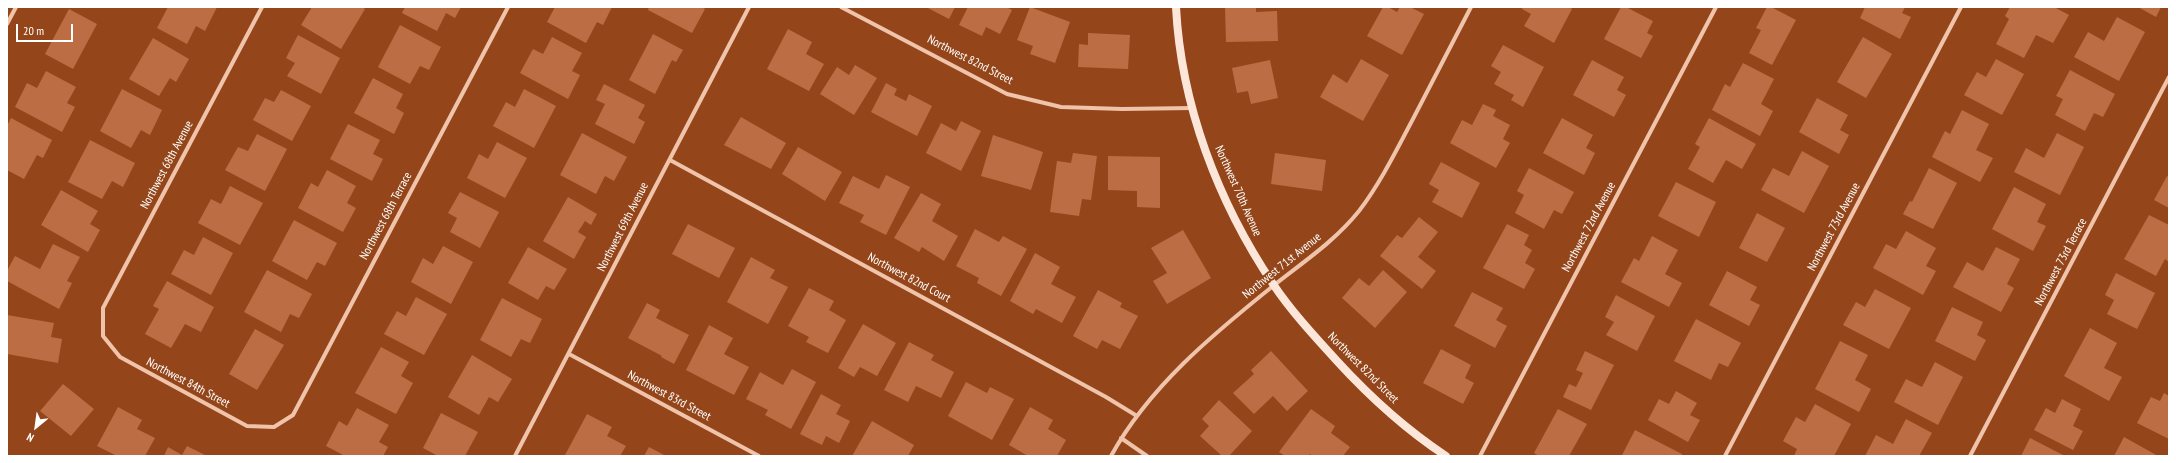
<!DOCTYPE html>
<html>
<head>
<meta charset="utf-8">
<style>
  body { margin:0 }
  #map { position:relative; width:2176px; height:463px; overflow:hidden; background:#94461a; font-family:"PT Sans Narrow",sans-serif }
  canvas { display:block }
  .frame { position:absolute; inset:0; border:8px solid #fff; pointer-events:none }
  .north { position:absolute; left:16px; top:407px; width:40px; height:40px; -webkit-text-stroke:3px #94461a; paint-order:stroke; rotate:209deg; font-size:11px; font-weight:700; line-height:16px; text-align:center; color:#fff }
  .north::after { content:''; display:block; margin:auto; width:14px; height:18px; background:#fff; clip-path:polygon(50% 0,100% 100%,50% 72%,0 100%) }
  .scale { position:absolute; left:16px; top:24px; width:57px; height:18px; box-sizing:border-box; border:2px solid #fff; border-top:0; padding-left:5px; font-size:12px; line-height:14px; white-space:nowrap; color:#fff; -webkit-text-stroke:3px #94461a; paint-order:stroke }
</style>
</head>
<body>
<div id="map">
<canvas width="2176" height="463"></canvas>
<div class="frame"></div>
<div class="north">N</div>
<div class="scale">20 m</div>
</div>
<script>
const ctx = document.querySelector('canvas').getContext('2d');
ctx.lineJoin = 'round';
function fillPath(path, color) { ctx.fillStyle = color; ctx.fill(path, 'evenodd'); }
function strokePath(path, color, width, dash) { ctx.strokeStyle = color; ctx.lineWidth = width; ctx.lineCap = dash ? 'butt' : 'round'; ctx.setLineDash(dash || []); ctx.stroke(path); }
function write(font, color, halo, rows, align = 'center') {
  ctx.font = font + ' "PT Sans Narrow",sans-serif'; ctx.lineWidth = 4; ctx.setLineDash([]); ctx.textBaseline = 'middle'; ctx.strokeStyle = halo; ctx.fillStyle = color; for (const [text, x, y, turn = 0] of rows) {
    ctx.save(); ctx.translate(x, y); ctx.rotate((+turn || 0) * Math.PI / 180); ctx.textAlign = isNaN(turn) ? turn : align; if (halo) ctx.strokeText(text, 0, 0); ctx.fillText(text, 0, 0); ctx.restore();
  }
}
const building = new Path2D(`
  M168 7H217L205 31 196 26 187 44 157 28Z
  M312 7H362L365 9 341 49 301 25Z
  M405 7H461L455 18 446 13 437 31 402 13Z
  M555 7H612L603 25 597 22 586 43 547 22Z
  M649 7H702L705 9 692 33 648 10Z
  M926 7H955L949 19Z
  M968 7H1006L1012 10 1000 34 986 27 982 36 959 25Z
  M1030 7 1070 22 1055 63 1030 54 1033 46 1017 40Z
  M1225 7H1256V12L1277 11 1278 41 1226 42Z
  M1383 7H1388L1397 12 1400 7H1410L1424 14 1402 55 1367 36Z
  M1523 7H1569L1572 9 1554 43 1524 26 1531 14 1522 9Z
  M1621 7H1626L1653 21 1647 33 1653 36 1641 58 1604 39Z
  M1767 7H1771L1796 20 1772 65 1749 53 1761 30 1756 28Z
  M1865 7H1905L1902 13 1911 17 1900 39 1860 18Z
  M2010 7H2054L2069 15 2053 43 2036 35 2024 58 1996 44 2009 19 2005 16Z
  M2138 7H2161L2156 17Z
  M69 9 97 24 73 69 45 54Z
  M2117 17 2145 32 2119 81 2074 57 2088 32 2104 41Z
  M400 25 441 47 429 70 420 66 410 84 378 67Z
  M788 29 812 42 806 54 824 64 809 91 767 69Z
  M1088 33 1130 35 1128 69 1078 67 1079 44 1088 45Z
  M653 34 683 50 676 62 672 60 655 94 629 80Z
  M298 35 340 58 321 94 287 76 295 63 286 58Z
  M552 37 582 53 572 71 580 75 568 99 520 73 533 49 543 54Z
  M1863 37 1892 54 1866 98 1837 82Z
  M153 38 189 59 176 82 170 78 159 96 129 79Z
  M1503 45 1544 67 1523 107 1511 100 1514 95 1494 84 1501 72 1491 66Z
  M1361 59 1389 75 1363 121 1320 97 1333 74 1347 83Z
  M1996 59 2024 74 2002 115 1964 95 1977 72 1986 77Z
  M1270 60 1278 98 1251 104 1248 91 1237 93 1232 68Z
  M1592 60 1624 77 1617 90 1626 95 1614 117 1573 95Z
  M1743 63 1774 79 1761 104 1773 111 1760 136 1712 110 1725 84 1730 87Z
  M855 65 877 78 854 115 820 94 837 67 849 75Z
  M2070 70 2115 94 2103 117 2094 113 2085 131 2055 115 2063 99 2056 96Z
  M46 71 76 87 67 103 75 107 62 132 15 107 27 83 37 88Z
  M373 78 403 94 396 108 404 113 394 134 354 113Z
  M886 83 897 89 894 95 906 101 909 94 932 106 917 136 871 112Z
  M604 84 645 105 638 118 645 122 634 144 595 124 605 104 596 100Z
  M122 89 162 110 150 135 141 130 131 148 100 131Z
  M524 89 556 106 534 148 493 126 506 102 515 107Z
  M281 90 311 106 292 141 253 120 265 98 274 102Z
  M1817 98 1848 115 1840 130 1849 135 1839 154 1799 132Z
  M1483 104 1496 110 1493 116 1510 125 1503 139 1510 143 1496 168 1450 143 1462 120 1472 125Z
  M1962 110 1989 124 1976 150 1993 158 1980 182 1932 157 1945 131 1950 134Z
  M741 117 786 143 771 169 724 145Z
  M11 118 52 140 43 158 37 155 24 179 7 170V126Z
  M1562 118 1593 135 1586 148 1595 153 1584 175 1543 153Z
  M1709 118 1756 144 1742 169 1726 160 1713 183 1688 169 1700 147 1695 144Z
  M961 121 981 131 961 171 926 153 941 123 956 131Z
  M348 124 380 140 373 154 383 159 372 181 330 159Z
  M582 133 627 157 614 181 605 176 596 194 560 175Z
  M2057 133 2084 147 2060 195 2014 172 2026 148 2044 158Z
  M257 134 287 149 265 191 225 170 238 147 248 151Z
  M993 135 1043 152 1031 190 981 176Z
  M90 140 135 163 123 187 112 181 102 199 68 182Z
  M497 142 527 158 505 198 467 178 479 154 488 159Z
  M798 147 842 172 825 201 782 174Z
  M1802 151 1829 166 1804 213 1761 190 1773 168 1789 176Z
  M1073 153 1097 156 1091 200 1082 199 1079 216 1050 212 1057 161 1071 163Z
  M1275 153 1326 160 1322 191 1271 184Z
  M1108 156 1160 157V208L1137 207V191L1108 190Z
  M1441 162 1480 183 1462 218 1432 202 1439 190 1429 184Z
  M1529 168 1574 192 1562 214 1554 210 1544 229 1515 213 1524 195 1517 191Z
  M1929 168 1957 183 1933 229 1903 214 1910 201 1912 202Z
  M327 170 356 186 347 203 356 208 343 232 298 208 311 183 318 187Z
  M886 175 910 187 886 235 860 222 864 215 839 203 853 176 879 189Z
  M2167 176 2169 177V208L2154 200Z
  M1676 182 1716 202 1699 237 1658 216Z
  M230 186 263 203 240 245 198 223 211 199 221 204Z
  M2014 187 2046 204 2037 222 2046 226 2033 251 1992 229Z
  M61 190 98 211 90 224 100 230 88 252 41 225Z
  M460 192 499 212 480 248 450 232 457 218 448 213Z
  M921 193 941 204 932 221 958 236 944 261 922 247 919 252 894 238Z
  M568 197 597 214 591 225 585 221 578 232 586 237 574 259 543 241Z
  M1757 213 1785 228 1767 262 1739 248Z
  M2149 215 2169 225V262L2165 259 2156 276 2124 259Z
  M1419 217 1438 232 1418 257 1436 271 1422 289 1380 256 1397 235 1402 238Z
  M294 220 337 243 325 266 317 262 307 280 272 261Z
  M688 224 735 248 719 278 672 254Z
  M1507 224 1529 235 1524 245 1532 250 1525 263 1535 269 1524 289 1483 268Z
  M975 229 999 242 1003 236 1027 249 1001 296 977 283 979 278 956 266Z
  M1183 230 1211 278 1167 304 1153 281 1167 273 1151 248Z
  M1906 231 1936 248 1926 266 1936 271 1923 295 1873 268 1886 244 1896 249Z
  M1652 236 1678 250 1665 274 1682 283 1669 307 1621 282 1634 258 1639 261Z
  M203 237 233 253 211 295 171 274 184 250 194 255Z
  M53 244 80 257 67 281 72 283 59 309 7 281V271L15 256 40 269Z
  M443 246 473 262 451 304 411 282 423 258 433 264Z
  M528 247 567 269 554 290 546 286 538 300 508 283Z
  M1996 247 2020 259 2007 284 2014 288 2001 312 1953 287 1967 262 1983 271Z
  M1035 253 1060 267 1051 284 1076 297 1062 323 1036 309 1033 314 1010 301Z
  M751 257 775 270 770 278 788 287 768 324 727 302Z
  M267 270 312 294 299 318 290 314 281 332 244 312Z
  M1383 270 1407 292 1375 328 1342 298 1359 278 1369 286Z
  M1727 271 1757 287 1750 300 1760 305 1749 326 1709 305Z
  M2116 273 2155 293 2137 329 2107 314 2114 300 2105 295Z
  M167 281 214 307 201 332 185 324 171 348 145 334 159 309 153 306Z
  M809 288 834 301 829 310 846 320 828 353 806 342 809 337 788 326Z
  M1875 289 1911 308 1889 349 1843 325 1856 302 1865 307Z
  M1098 290 1122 303 1120 307 1138 316 1120 349 1102 340 1097 349 1073 336Z
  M1472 292 1503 308 1496 320 1507 326 1495 348 1454 326Z
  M1616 295 1655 316 1637 351 1606 335 1614 322 1605 317Z
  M416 297 447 314 424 355 384 334 397 311 406 316Z
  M502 298 542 319 530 343 521 339 511 357 480 340Z
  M647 303 660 310 656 318 689 335 674 364 661 357 662 356 628 338Z
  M1952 307 1983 322 1977 335 1986 340 1975 361 1935 341Z
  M7 315 54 323 51 337 62 339 58 363 7 354Z
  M1696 319 1741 343 1728 367 1719 363 1711 380 1674 361Z
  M863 324 896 343 877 376 860 367 854 377 838 368Z
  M709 325 733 338 724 354 749 367 734 395 686 370Z
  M2090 328 2117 343 2104 368 2122 377 2109 401 2064 376Z
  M255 329 284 345 257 390 229 374Z
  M1840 341 1868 355 1855 380 1871 389 1859 412 1815 389Z
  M909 342 934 355 931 360 954 372 941 398 916 386 908 402 884 390Z
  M381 347 409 362 401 376 413 383 396 414 355 393Z
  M1441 349 1471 365 1465 378 1474 383 1463 404 1423 383Z
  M1271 351 1308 391 1287 411 1273 396 1254 414 1233 393 1254 374 1251 370Z
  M1585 351 1614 365 1591 410 1563 397 1569 384 1576 387 1583 373 1576 370Z
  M472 355 512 379 498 402 489 397 479 415 448 397Z
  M1935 362 1963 377 1938 425 1894 402 1906 379 1922 387Z
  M792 369 816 382 791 429 765 415 768 410 746 399 760 372 783 385Z
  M966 382 987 393 990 387 1014 399 992 440 948 416Z
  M63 384 94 409 71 436 40 411Z
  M1676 391 1697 403 1690 415 1700 420 1688 442 1648 420 1659 399 1669 404Z
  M2164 393 2169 396V439L2137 423 2151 397 2160 401Z
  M821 394 841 405 836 414 850 421 839 443 826 436 822 445 800 434Z
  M2062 399 2081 409 2073 426 2083 431 2073 450 2034 430 2046 408 2055 413Z
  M1219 400 1252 431 1229 456H1222L1200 436 1209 426 1202 419Z
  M1815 404 1851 424 1834 456H1794L1797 449 1783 441 1796 417 1805 422Z
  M118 407 142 420 137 429 155 438 145 456H117L97 446Z
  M1030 407 1053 420 1048 429 1066 440 1057 456H1028L1009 445Z
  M357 408 389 425 379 442 388 447 383 456H345L326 446 339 421 347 426Z
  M1311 409 1335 426 1331 433 1350 447 1343 456H1312L1310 454 1308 456H1285L1279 452Z
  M1558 409 1587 424 1569 456H1539L1534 453Z
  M441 413 478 432 465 456H438L423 448Z
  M587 414 612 427 607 436 626 446 620 456 565 455Z
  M1906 419 1932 433 1919 456H1865L1876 435 1893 444Z
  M872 421 914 445 908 456H852Z
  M1635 430 1682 454 1681 456 1622 455Z
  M2124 437 2158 456H2114Z
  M2030 438 2065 456H2021Z
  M187 446 207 456H164L168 447 182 455Z
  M649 447 666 456H644Z`);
const street = new Path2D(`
  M262 7 103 308V336L120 357 247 426 274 427 293 415 508 7
  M841 7 1007 94 1061 107 1122 109 1192 108
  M7 24 16 7
  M670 160 1106 397 1137 416
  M569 354 759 456
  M1121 438 1147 456
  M515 456 749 7
  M1111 456C1149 387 1212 335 1273 286 1303 262 1334 242 1359 211 1381 182 1397 149 1414 117 1433 80 1452 44 1471 7
  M1480 456 1716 7
  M1725 456 1961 7
  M1970 456 2169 77`);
const secondary = new Path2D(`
  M1176 7C1181 105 1218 202 1273 284 1291 311 1315 337 1337 361 1370 397 1405 429 1446 456`);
const streetNames = [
  ["Northwest 82nd Street",970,60,27],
  ["Northwest 68th Avenue",167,165,-62],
  ["Northwest 70th Avenue",1238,191,66],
  ["Northwest 68th Terrace",386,216,-62],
  ["Northwest 69th Avenue",623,227,-63],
  ["Northwest 72nd Avenue",1589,227,-62],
  ["Northwest 73rd Avenue",1834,227,-62],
  ["Northwest 73rd Terrace",2061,262,-62],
  ["Northwest 71st Avenue",1282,266,-39],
  ["Northwest 82nd Court",909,278,28],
  ["Northwest 82nd Street",1363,368,45],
  ["Northwest 84th Street",188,383,28],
  ["Northwest 83rd Street",669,396,28]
];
fillPath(building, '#bc6d43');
strokePath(street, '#f0c3ab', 4);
strokePath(secondary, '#fbe6d9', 8);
write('12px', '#fff', '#94461a', streetNames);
</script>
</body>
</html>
